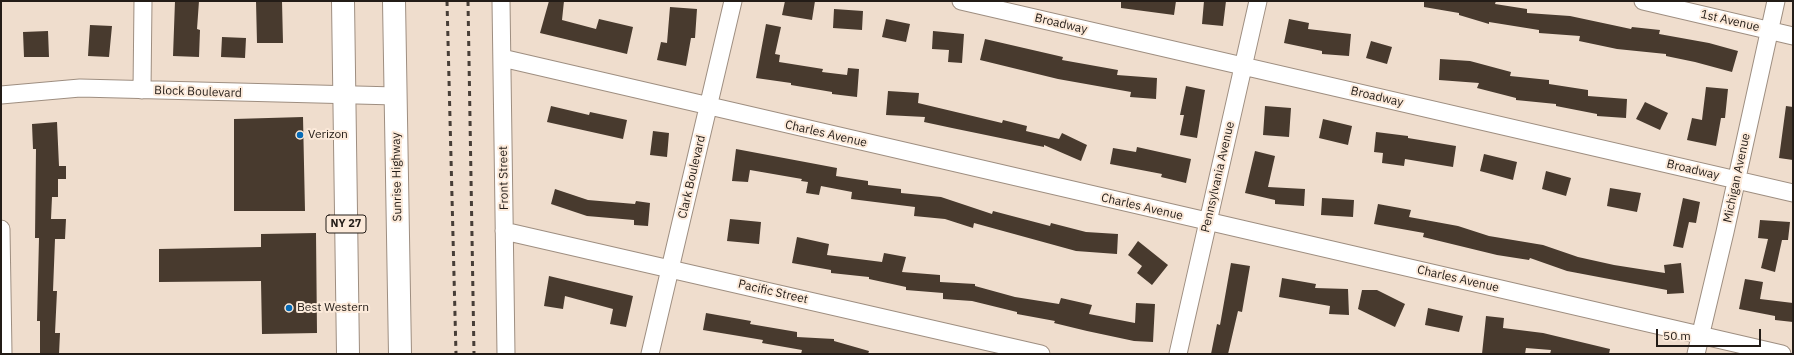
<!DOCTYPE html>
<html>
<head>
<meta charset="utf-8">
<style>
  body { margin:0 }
  #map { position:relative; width:1794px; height:355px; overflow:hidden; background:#efddcd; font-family:"IBM Plex Sans",sans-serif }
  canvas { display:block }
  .frame { position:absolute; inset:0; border:2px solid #231c17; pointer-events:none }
  .scale { position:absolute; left:1656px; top:329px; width:105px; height:18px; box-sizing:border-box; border:2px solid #231c17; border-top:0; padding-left:5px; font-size:12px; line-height:14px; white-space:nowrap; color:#231c17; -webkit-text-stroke:3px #fceada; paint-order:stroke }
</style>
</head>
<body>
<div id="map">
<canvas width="1794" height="355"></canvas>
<div class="frame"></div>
<div class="scale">50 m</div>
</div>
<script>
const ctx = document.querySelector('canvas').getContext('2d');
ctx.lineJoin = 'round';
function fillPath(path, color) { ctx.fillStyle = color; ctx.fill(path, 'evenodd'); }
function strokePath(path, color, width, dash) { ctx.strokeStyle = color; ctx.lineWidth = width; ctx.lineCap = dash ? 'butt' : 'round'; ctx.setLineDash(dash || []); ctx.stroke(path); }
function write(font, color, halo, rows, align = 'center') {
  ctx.font = font + ' "IBM Plex Sans",sans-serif'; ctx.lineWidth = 4; ctx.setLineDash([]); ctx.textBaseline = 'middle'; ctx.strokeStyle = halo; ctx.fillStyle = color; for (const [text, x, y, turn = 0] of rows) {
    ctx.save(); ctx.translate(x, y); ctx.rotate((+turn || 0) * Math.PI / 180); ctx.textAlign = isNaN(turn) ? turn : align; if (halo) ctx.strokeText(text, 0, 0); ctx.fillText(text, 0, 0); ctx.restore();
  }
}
const building = new Path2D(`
  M175 1H199L197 29 200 30 199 57 173 56Z
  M256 1H282L283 43H257Z
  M549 1H564L562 20 596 29 599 19 633 27 627 54 540 33Z
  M785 1H815L812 20 782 15Z
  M1121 1H1176L1174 15 1121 8Z
  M1204 1H1226L1223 26 1202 24Z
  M1424 1H1496L1495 4 1527 9V13L1570 16 1631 29 1632 27 1660 30 1659 34 1709 43 1738 51 1732 72 1695 62 1666 56V54L1617 49 1579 41 1580 36 1539 33V30L1489 22V24L1459 15V13L1424 7Z
  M670 7 697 9 695 38H691L686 66 657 60 661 42 667 43Z
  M834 9 863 11 862 30 833 28Z
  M886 19 910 24 906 42 882 37Z
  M1289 19 1309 23 1308 29 1351 34 1349 56 1322 54V51L1284 43Z
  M766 24 781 27 775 54 780 55 779 62 823 69 822 72 847 75 848 68 859 69 857 97 832 94V92L791 85V83L756 78Z
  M90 25 112 26 109 57 88 56Z
  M48 31 49 57H24L23 32Z
  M933 31 964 34 962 63 948 62 949 50 932 49Z
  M222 37 246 38 245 58 221 57Z
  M985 39 1063 57 1062 60 1118 70 1117 75 1157 78 1156 99 1130 97 1131 92 1058 79 980 60Z
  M1371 41 1392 47 1387 64 1366 58Z
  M1440 59 1470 61 1511 72 1510 76 1549 80V84L1588 90V96L1627 99 1626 118 1597 116V114L1556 106V104L1516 100V98L1477 88 1479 83 1439 80Z
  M1186 86 1205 90 1197 138 1180 135 1184 115H1180Z
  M1706 87 1728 89 1725 118H1721L1716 146 1687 140 1692 118 1702 120Z
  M888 91 919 93 918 103 1002 123 1003 120 1027 126 1026 131 1059 139 1062 133 1087 145 1081 161 1044 145V147L952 128 924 122 925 117 886 115Z
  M1645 102 1668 113 1660 130 1636 119Z
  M551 106 589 115 590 112 627 120 623 139 547 122Z
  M1265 106 1291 108 1289 137 1263 135Z
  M1786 106 1793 107V160L1779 158Z
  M303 117 305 211H234V119Z
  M1323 119 1352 126 1348 145 1319 138Z
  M57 122 59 166H66V179H58V197H52L51 219H66L65 239H55L53 291H57L55 333H60L59 354H40V321H37L39 238H35L36 149H33L32 124Z
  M653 131 669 133 667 157 650 155Z
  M1376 132 1408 136V138L1456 146 1453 167 1405 159 1404 166 1382 163 1383 153 1374 152Z
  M1137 147 1191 159 1186 183 1161 177 1162 174 1110 164 1113 148 1136 152Z
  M736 149 837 168 836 176 868 181V185L901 189V193L941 197 992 214 993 211 1050 226 1051 223 1086 232 1118 234 1117 254 1076 251 974 223 973 228 945 219 914 216 915 207 851 199 852 192 821 186 819 195 806 193 808 182 801 181 802 179 750 170 748 182 732 181Z
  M1255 151 1275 156 1268 187 1305 189 1304 206 1275 204V200L1245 193Z
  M1484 154 1517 162 1513 180 1480 171Z
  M1546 171 1571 178 1566 196 1542 189Z
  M1610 188 1641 193 1637 212 1607 206Z
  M555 189 588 200 635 204 636 201 650 203 648 226 634 225V220L587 216 551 204Z
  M1322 198 1354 200 1353 217 1321 215Z
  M1683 198 1700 202 1696 223 1689 222 1683 248 1673 246Z
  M1378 204 1411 210 1409 217 1458 226 1489 236 1543 245 1578 257 1614 265 1665 273 1664 265 1681 263 1684 293 1667 294V290L1567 271 1530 258 1529 260 1497 255 1423 237 1424 233 1374 224Z
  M730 219 761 222 759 244 727 241Z
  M1760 220 1790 222 1788 240H1782L1775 272 1761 268 1768 239 1758 238Z
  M316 233 317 333 262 334 261 281 159 282V249L261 247V234Z
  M797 237 829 244 827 255 882 262 884 253 906 257 902 272 940 275V282L975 284V286L1015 297 1059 304 1061 298 1092 305 1089 314 1135 323 1136 303 1155 304 1153 342 1134 341 1087 331 1054 323 1055 321 1017 314V312L972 301 943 299V293L906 290V287L869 279V277L831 273V270L792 263Z
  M1138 241 1168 265 1152 285 1137 273 1142 266 1128 255Z
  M1231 263 1250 266 1242 312 1238 311 1228 354H1211L1217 324 1220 325Z
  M549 276 633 296 626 327 610 324 613 309 565 296 563 309 544 306Z
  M1282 278 1316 284 1315 288 1348 289 1349 315 1329 314 1330 306 1279 297Z
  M1745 279 1763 282 1760 299 1793 303V322L1775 320V316L1739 309Z
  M1362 290H1377L1405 304 1395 327 1358 309Z
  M1428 308 1463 316 1459 332 1425 325Z
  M706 313 751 321 750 324 797 332V337L834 339V341L869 351 868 354H801L802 350 762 343 763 340 703 330Z
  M1486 316 1504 318 1503 328 1543 333 1610 349 1609 354H1550L1551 350 1526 348 1525 354H1482Z`);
const minor = new Path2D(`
  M501 1 506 354
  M961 1 1793 193
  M1643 1 1793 36
  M502 58 1782 354
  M142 90 143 1
  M1 95 80 88 396 96
  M1 229 3 354
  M504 231 1041 354
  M650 354 733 1
  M1178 354 1258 1
  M1696 354 1725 232 1776 1`);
const highway = new Path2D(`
  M343 1 348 354
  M394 1 400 354`);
const rail = new Path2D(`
  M447 1 456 354
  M468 1 474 354`);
const markers = [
  [300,135,4,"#056ab6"],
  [289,308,4,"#056ab6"]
];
const shields = [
  [346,224,40]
];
const shieldNames = [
  ["NY 27",346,224]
];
const streetNames = [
  ["1st Avenue",1730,21,13],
  ["Broadway",1061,24,13],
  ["Block Boulevard",198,92,2],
  ["Broadway",1377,97,13],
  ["Charles Avenue",826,134,13],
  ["Broadway",1693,170,13],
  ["Sunrise Highway",397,177,-91],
  ["Clark Boulevard",692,177,-77],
  ["Pennsylvania Avenue",1218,177,-77],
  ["Front Street",504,178,-91],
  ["Michigan Avenue",1737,178,-78],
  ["Charles Avenue",1142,207,13],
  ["Charles Avenue",1458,279,13],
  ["Pacific Street",773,292,13]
];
const poiNames = [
  ["Verizon",308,135],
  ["Best Western",297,308]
];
fillPath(building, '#483a2e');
strokePath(minor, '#9e8e80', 19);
strokePath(highway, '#9e8e80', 24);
strokePath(minor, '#fff', 17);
strokePath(highway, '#fff', 22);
strokePath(rail, '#473e37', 3, [5, 5]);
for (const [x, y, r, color] of markers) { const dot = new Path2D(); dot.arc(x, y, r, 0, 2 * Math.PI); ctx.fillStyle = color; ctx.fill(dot); strokePath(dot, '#fceada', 1.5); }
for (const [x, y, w] of shields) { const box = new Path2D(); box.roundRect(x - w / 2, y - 9, w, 18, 3); ctx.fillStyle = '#fceada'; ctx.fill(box); strokePath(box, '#231c17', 1); }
write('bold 11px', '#231c17', null, shieldNames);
write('12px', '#231c17', '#fceada', streetNames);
write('12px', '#231c17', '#fceada', poiNames, 'left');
</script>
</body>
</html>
